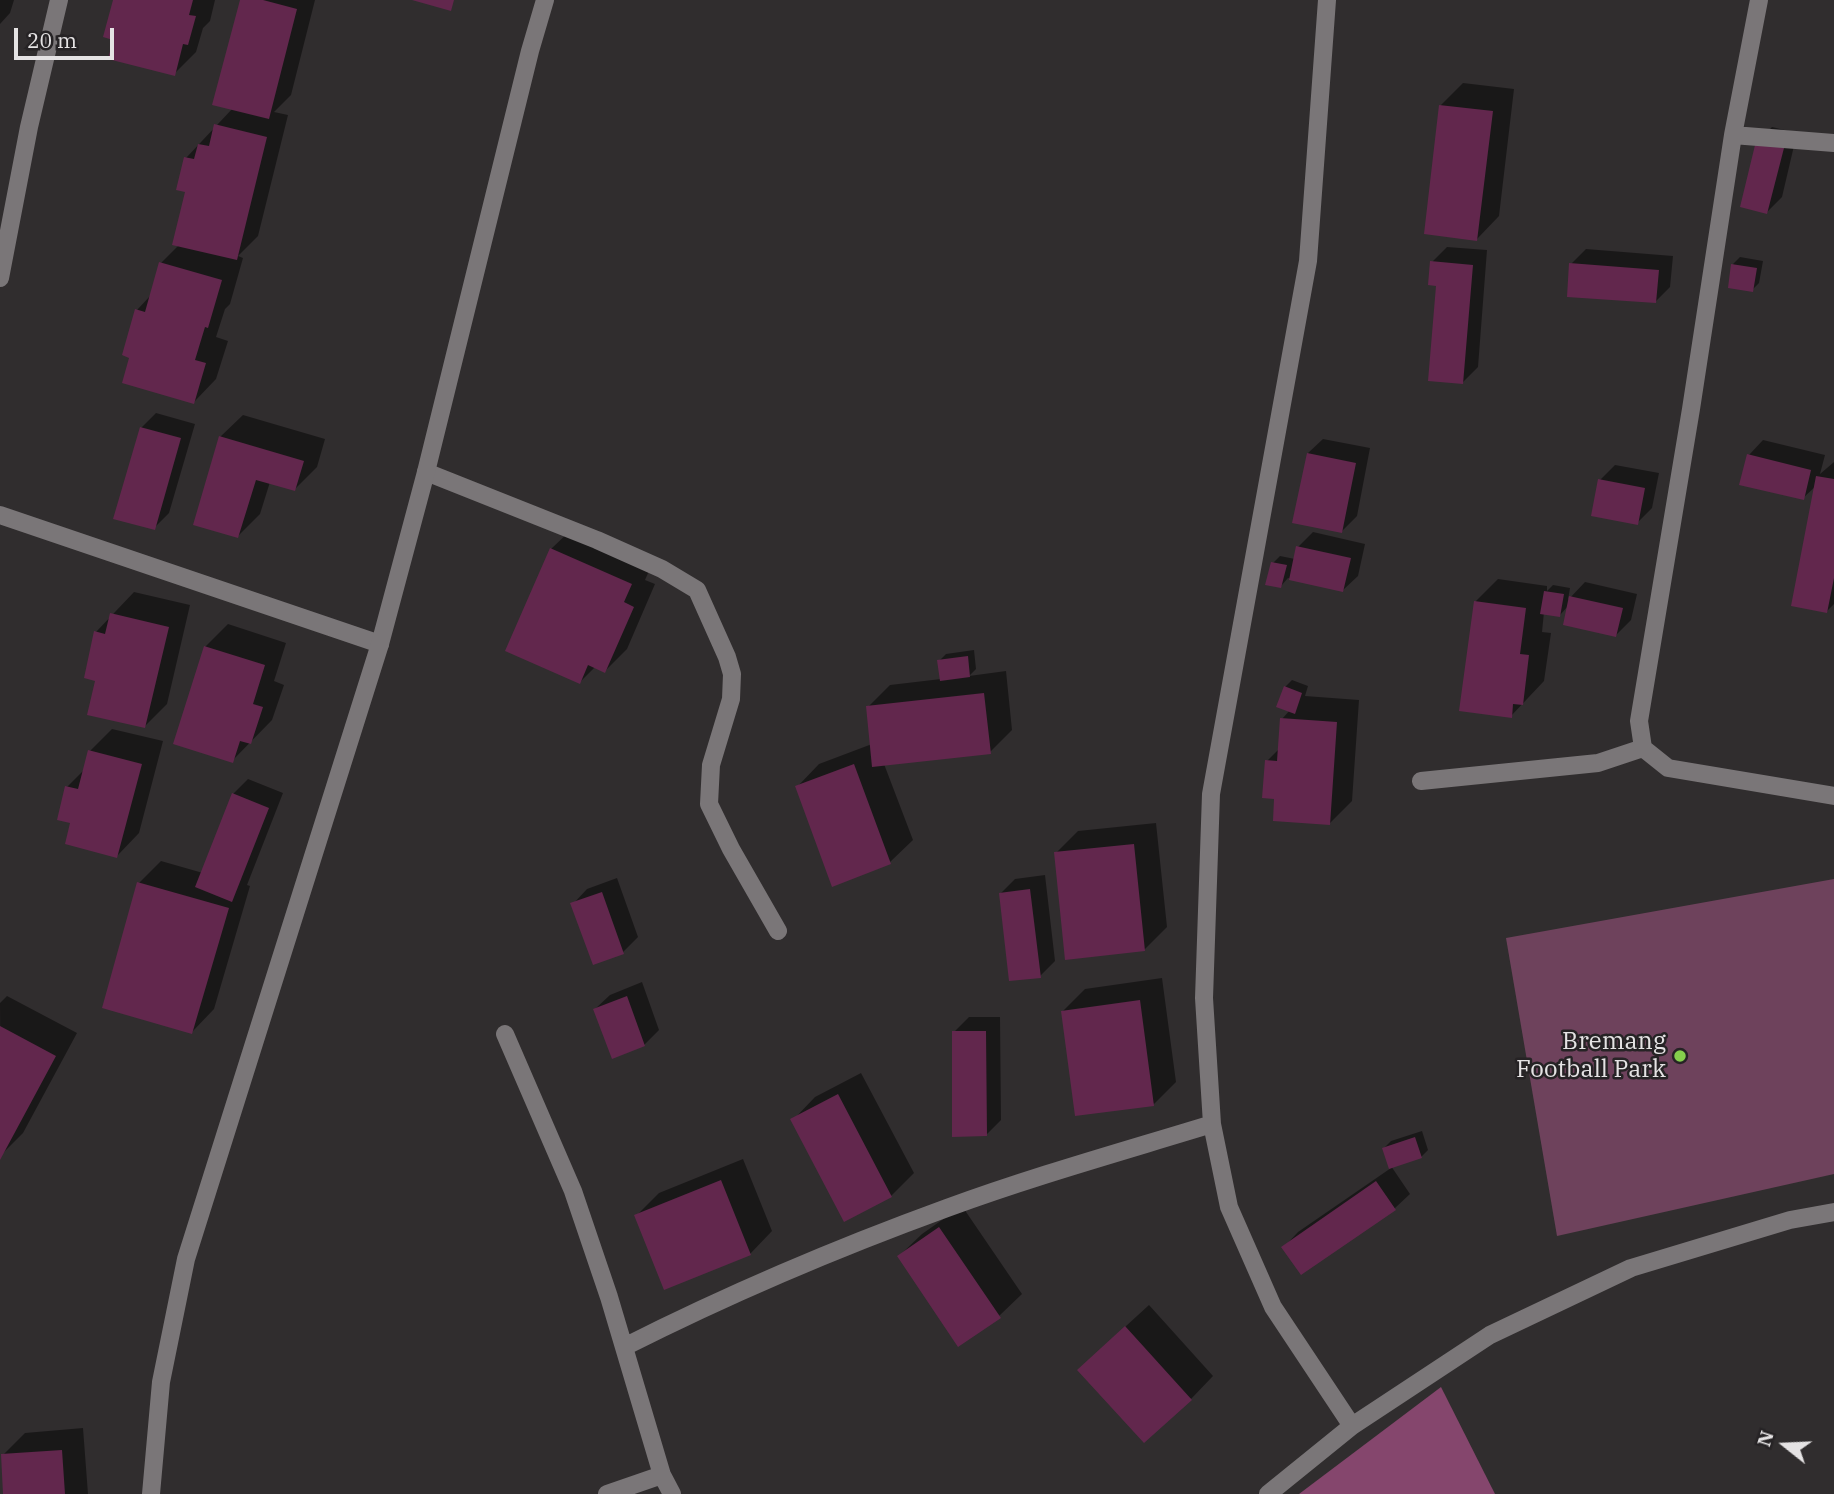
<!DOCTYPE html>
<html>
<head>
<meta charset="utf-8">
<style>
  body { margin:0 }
  #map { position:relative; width:1834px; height:1494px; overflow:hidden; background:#302d2e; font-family:"IBM Plex Serif",serif }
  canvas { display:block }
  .north { position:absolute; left:1750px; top:1410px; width:70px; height:70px; -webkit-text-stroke:5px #262325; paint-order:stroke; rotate:288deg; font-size:19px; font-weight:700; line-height:28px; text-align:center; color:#e5e3e4 }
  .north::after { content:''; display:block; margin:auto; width:24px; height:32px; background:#e5e3e4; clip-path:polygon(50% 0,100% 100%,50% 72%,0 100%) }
  .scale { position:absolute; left:14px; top:28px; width:100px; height:32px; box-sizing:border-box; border:4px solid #e5e3e4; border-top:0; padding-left:9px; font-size:21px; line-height:24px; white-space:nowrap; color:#e5e3e4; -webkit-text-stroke:5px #262325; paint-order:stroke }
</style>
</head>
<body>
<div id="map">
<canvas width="1834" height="1494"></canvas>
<div class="north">N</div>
<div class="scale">20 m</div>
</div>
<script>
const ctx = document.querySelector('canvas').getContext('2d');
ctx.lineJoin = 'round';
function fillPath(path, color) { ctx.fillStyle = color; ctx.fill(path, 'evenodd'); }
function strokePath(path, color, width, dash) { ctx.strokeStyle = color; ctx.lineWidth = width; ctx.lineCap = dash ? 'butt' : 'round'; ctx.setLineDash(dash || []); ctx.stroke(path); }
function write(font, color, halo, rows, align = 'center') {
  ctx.font = font + ' "IBM Plex Serif",serif'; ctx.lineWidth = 5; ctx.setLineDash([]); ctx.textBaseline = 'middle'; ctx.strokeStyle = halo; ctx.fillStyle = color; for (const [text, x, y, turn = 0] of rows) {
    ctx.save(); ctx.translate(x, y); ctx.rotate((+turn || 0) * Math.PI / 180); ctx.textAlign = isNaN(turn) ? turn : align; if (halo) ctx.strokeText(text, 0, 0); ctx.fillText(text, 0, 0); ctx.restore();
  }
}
const green = new Path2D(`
  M1834 879V1174L1557 1236 1506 938Z`);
const forest = new Path2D(`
  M1441 1387 1495 1494H1299Z`);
const shadow = new Path2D(`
  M0 0H14L10 13 0 24Z
  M115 0H215L210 21 203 28 196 52 174 74 115 39Z
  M241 0H315L291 95 274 112 288 115 258 236 238 256 243 258 230 304 225 309 216 337 228 341 216 379 194 402 131 357 137 310 151 295 161 263 179 245 187 191 186 158 233 108Z
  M1463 83 1514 89 1499 216 1477 239 1441 105Z
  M1772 127 1797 133 1782 197 1767 212 1757 142Z
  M1447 247 1487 250 1478 367 1463 382 1432 262Z
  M1586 249 1673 256 1670 287 1655 302 1571 264Z
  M1740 257 1763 261 1759 283 1752 290 1733 264Z
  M156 413 195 424 169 513 154 528 141 428Z
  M243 415 325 439 317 467 295 489 270 482 260 514 238 536 220 437Z
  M1323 439 1370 448 1357 516 1342 531 1308 453Z
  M1763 440 1825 455 1820 474 1834 462V604L1827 611 1816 486 1803 498 1749 455Z
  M1615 465 1659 473 1652 508 1637 523 1600 480Z
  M574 527 653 562 645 580 655 584 627 649 605 671 595 667 580 682 551 549Z
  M1313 532 1365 544 1358 576 1343 590 1288 578 1281 586 1273 563 1280 556 1295 559 1298 547Z
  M1498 579 1547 586V591L1553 585 1570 588 1568 600 1585 582 1637 594 1631 620 1616 635 1569 605 1560 615 1544 612 1542 632 1551 633 1544 681 1511 716 1476 601Z
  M134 592 190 605 167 704 145 726 97 680 96 632Z
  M228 624 286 643 274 681 284 685 272 720 232 761 205 647Z
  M974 650 976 669 969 676 1006 671 1012 730 990 752 884 764 913 840 890 862 833 884 797 787 819 764 872 744 868 707 890 685 941 679 939 661 946 654Z
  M1292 680 1308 686 1305 696 1359 700 1352 801 1329 824 1276 797 1267 761 1280 748 1282 719 1290 710 1285 687Z
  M112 729 163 741 139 833 117 856 72 822 67 787 85 769 90 751Z
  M248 779 283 793 247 885 250 886 214 1009 192 1032 139 883 161 861 203 873 233 794Z
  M1156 823 1167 927 1144 950 1056 853 1078 831Z
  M1045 875 1055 961 1040 976 1001 893 1015 879Z
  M617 878 638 937 623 952 573 904 587 889Z
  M1162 978 1176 1082 1154 1104 1063 1011 1085 989Z
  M642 982 659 1030 644 1045 595 1009 610 995Z
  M7 996 77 1033 23 1133 1 1155 0 1003Z
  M969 1017H1000L1001 1120 986 1135 954 1032Z
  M861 1073 914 1173 891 1196 845 1220 793 1120 815 1097Z
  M1422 1131 1428 1150 1421 1157 1391 1166 1410 1194 1395 1208 1301 1273 1284 1247 1298 1232 1391 1168 1384 1148 1391 1141Z
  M743 1159 772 1231 750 1254 636 1216 659 1193Z
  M962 1206 1022 1294 999 1316 899 1256 922 1234Z
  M1149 1305 1213 1376 1191 1399 1102 1348Z
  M83 1428 88 1494H5L3 1455 25 1433Z`);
const building = new Path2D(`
  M113 0H193L189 15 196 16 188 45 183 44 175 76 108 59 113 40 103 37Z
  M240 0H263L297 9 269 119 212 105Z
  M412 0H454L451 11Z
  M1439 105 1493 111 1477 241 1424 234Z
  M214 124 267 137 237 260 172 245 185 192 176 190 184 157 194 159 198 144 209 146Z
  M1756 141 1784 148 1767 214 1740 207Z
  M1430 261 1473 265 1463 384 1428 381 1436 286 1428 285Z
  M159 262 222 280 208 328 205 327 195 360 206 363 194 404 122 383 129 358 122 355 135 309 145 312Z
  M1569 263 1659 270 1656 303 1567 297Z
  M1731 264 1757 268 1753 292 1728 288Z
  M140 427 181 438 155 530 113 519Z
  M219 436 304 461 295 491 256 480 238 538 193 525Z
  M1307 453 1356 463 1342 533 1292 523Z
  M1747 454 1811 470 1804 500 1739 485Z
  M1816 476 1834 479V578L1827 613 1791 606Z
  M1598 479 1645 488 1638 525 1591 516Z
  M1296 546 1351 558 1343 592 1289 580Z
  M550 548 632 584 624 602 634 607 605 673 588 665 580 684 505 651Z
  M1271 562 1287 565 1281 588 1265 585Z
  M1544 591 1564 594 1560 617 1540 614Z
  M1569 596 1623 608 1616 637 1563 625Z
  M1474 601 1526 608 1520 654 1529 655 1523 705 1513 704 1512 718 1459 711Z
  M110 613 169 627 145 728 87 715 95 681 84 678 94 631 105 634Z
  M204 646 265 665 253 704 263 707 251 744 240 741 233 763 173 744Z
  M968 656 970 677 940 681 937 660Z
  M1284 686 1302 693 1295 714 1276 707Z
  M984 693 991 754 872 767 866 706Z
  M1280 718 1337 722 1330 825 1273 821 1274 799 1262 798 1265 760 1277 761Z
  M88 750 142 764 117 858 65 844 70 823 57 820 65 786 78 789Z
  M854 764 891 864 832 887 795 786Z
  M232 793 269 808 232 902 195 887Z
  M1134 844 1145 951 1065 960 1054 852Z
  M137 882 229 908 192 1034 102 1008Z
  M1030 889 1041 978 1009 981 999 893Z
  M602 892 624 954 593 965 570 903Z
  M627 996 645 1046 612 1059 593 1009Z
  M1140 1000 1154 1106 1075 1116 1061 1011Z
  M0 1026 56 1056 0 1160Z
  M952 1031H986L987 1136 952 1137Z
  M838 1094 892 1197 844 1222 790 1119Z
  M1415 1137 1422 1158 1389 1169 1382 1148Z
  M721 1180 751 1255 664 1290 634 1215Z
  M1376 1181 1396 1210 1301 1275 1281 1247Z
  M939 1227 1001 1318 958 1347 897 1256Z
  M1125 1326 1192 1400 1144 1443 1077 1370Z
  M62 1450 65 1494H3L1 1454Z`);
const minor = new Path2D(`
  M1327 0 1308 261 1211 794 1204 998 1212 1124 1229 1207 1273 1307 1352 1426
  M1759 0 1733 135 1691 409 1639 721 1643 748 1668 768 1834 796
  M1733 135 1834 143
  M0 278 29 127 59 0
  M426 472 597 540 662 569 697 590 727 657 732 674 731 699 711 765 709 804 731 849 778 931
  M0 515 380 644
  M1421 781 1598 763 1643 748
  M505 1034 573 1191 609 1297 662 1475 672 1494
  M624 1347C729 1294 837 1248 947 1208 1034 1176 1124 1151 1212 1124
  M607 1494 662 1475
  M1268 1494 1352 1426 1490 1335 1631 1268 1790 1220 1834 1212`);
const tertiary = new Path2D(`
  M151 1494 161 1382 186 1259 380 644 426 472 530 51 545 0`);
const markers = [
  [1680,1056,7,"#85cf4c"]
];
const poiNames = [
  ["Bremang",1666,1042],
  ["Football Park",1666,1070]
];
fillPath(green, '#6e425c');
fillPath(forest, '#85466d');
fillPath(shadow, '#0007');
fillPath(building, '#62274d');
strokePath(minor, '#7a7678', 18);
strokePath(tertiary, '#7a7678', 18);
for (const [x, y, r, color] of markers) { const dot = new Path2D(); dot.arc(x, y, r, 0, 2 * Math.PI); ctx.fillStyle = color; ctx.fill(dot); strokePath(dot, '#262325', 2.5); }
write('24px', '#e5e3e4', '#262325', poiNames, 'right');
</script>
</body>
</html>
